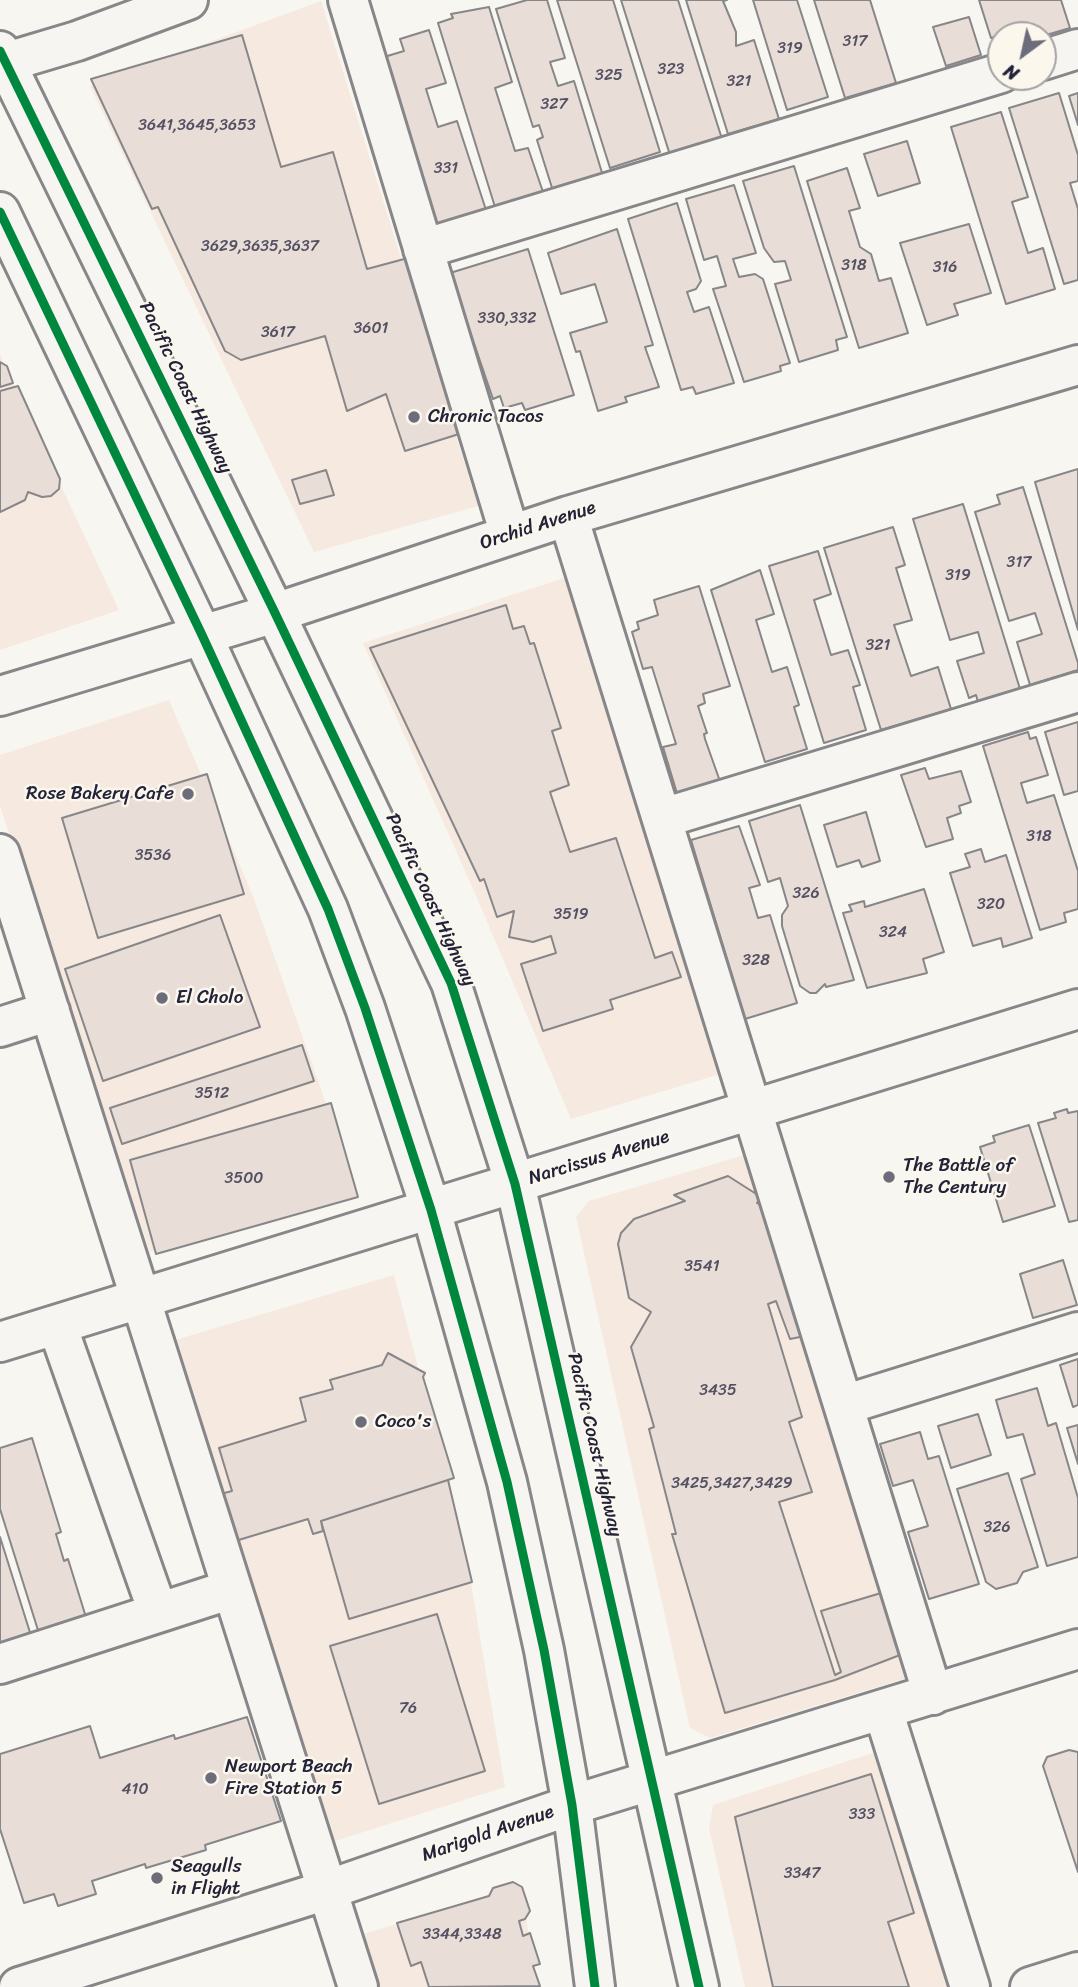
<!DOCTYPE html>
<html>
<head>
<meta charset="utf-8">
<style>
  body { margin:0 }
  #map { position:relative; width:1078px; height:1987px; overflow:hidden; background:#f8f6f0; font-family:Sriracha,sans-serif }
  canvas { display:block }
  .north { position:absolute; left:987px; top:21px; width:70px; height:70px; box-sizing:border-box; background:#fbf7ec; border:2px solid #a4a2a5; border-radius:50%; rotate:213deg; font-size:19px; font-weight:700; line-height:28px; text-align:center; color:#22223b }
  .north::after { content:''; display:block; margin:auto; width:24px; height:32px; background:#6d6c7a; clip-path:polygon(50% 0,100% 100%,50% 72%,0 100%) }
</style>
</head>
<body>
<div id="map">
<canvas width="1078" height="1987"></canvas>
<div class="north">N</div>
</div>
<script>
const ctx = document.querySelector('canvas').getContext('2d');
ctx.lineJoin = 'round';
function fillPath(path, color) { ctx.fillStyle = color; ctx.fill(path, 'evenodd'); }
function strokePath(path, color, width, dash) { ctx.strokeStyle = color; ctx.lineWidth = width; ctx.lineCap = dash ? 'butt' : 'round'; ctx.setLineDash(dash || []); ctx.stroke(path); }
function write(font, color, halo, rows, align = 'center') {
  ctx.font = font + ' Sriracha,sans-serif'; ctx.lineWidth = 5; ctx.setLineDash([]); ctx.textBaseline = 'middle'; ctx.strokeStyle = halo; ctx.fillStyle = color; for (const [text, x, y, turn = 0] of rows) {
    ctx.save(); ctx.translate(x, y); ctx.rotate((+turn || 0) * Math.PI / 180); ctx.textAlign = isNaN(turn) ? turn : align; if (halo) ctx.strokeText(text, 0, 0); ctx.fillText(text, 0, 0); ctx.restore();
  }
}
const built = new Path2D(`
  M321 1 478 506 314 552 90 86Z
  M0 355 119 610 0 650Z
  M586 571 740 1068 571 1119 471 884 363 643Z
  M169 700 253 896 355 1186 150 1252 0 806V755Z
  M765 1149 926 1672 710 1738 690 1728 576 1217 589 1201Z
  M394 1275 465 1547 505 1787 313 1848 155 1346Z
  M894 1746 969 1987H745L709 1828 713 1805Z
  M521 1885 537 1987H366L351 1938Z`);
const building = new Path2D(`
  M527 0H547L565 58 550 62 558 86 574 81 603 176 553 191 537 140 543 137 539 125 533 127 496 9Z
  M557 0H613L660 152 610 168Z
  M621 0H678L722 139 670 155Z
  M686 0H727L723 1 736 32V46L754 40 779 119 728 134Z
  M753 0H797L828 97 787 110Z
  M814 0H870L896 83 845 98Z
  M979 0H1061L1070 28 1043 36 1004 34 991 38Z
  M489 7 512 82 495 88 515 151 528 148 543 192 495 207 438 23 453 18 451 14Z
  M969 17 981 55 946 66 933 27Z
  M429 30 446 83 426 89 438 127 457 121 486 210 436 225 384 57 404 51 400 39Z
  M242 35 281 167 333 152 367 269 408 258 459 434 405 451 386 394 347 411 325 336 241 360 225 351 158 207 152 209 91 79Z
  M1059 93 1078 155V181L1070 183 1078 209V280L1064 284 1009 108Z
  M1078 93V125L1069 96Z
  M1001 112 1028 197 1012 202 1028 253 1043 248 1055 289 1006 304 951 127Z
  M907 141 920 183 878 196 864 154Z
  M794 166 847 337 836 340 838 350 799 362 775 284 791 280 785 261 774 262 764 248 743 181Z
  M847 168 860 208 849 211 860 247 871 254 879 281 891 278 908 333 859 348 807 181Z
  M734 185 756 253 733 259 739 277 755 274 763 279 790 363 780 366 781 371 744 382 713 289 726 286 717 256 704 260 686 199Z
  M677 203 701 281 696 289 687 292 694 312 709 307 734 383 696 394 693 387 681 390 628 219Z
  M969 224 991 293 954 304 958 315 927 325 900 243Z
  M617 229 653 345 645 347 659 387 625 397 627 402 598 411 580 351 576 352 570 333 607 322 595 284 561 294 548 253Z
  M528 249 574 395 525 410 522 403 504 408 500 396 493 399 450 273Z
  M0 362 7 366 13 383 0 387Z
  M18 386 60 479 59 489 51 496 42 497 28 492 25 500 0 512V391Z
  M1078 469V630L1035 482Z
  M326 470 334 495 300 504 292 480Z
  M1023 487 1078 663V670L1030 685 1017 642 1042 634 1035 613 1009 621 975 512 1000 504 997 495Z
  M963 504 1020 689 978 702 976 695 969 698 957 661 984 653 978 632 950 640 913 519Z
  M893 527 905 565 896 568 912 620 894 625 911 676 938 667 951 709 881 730 824 548Z
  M818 551 831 594 814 600 831 655 848 650 860 685 853 687 866 730 824 743 769 566Z
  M760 570 774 614 756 620 772 672 787 667 799 705 794 707 807 749 765 762 711 590Z
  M699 586 730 686 703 694 705 703 698 706 707 733 704 734 705 739 722 787 679 800 663 747 676 744 652 667 643 669 632 632 639 629 637 622 658 615 654 600Z
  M506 605 513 629 524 626 530 644 534 643 561 728 552 731 569 785 550 792 570 852 616 838 655 958 672 952 681 977 610 1000 613 1009 543 1031 521 964 556 953 551 936 533 942 509 937 514 911 497 917 484 879 480 881 370 648Z
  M1078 722V791L1064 795 1045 732Z
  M1028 732 1030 739 1036 737 1048 775 1021 783 1027 803 1054 795 1078 871V909L1064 913 1066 922 1040 930 983 746Z
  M925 768 929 779 961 771 971 802 959 806 961 813 947 818 953 839 926 847 901 775Z
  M207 774 244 894 98 938 62 818Z
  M800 805 854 980 826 987 825 984 816 993H810L800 986 782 926V915L788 906 780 878 768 882 749 821Z
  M866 812 880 861 862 867 859 860 837 867 824 825Z
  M739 826 760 885 749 888 758 918 770 915 797 1003 745 1019 691 840Z
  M981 849 985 862 1006 855 1032 938 1003 947 1001 938 973 946 950 873 970 867 965 854Z
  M924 889 944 952 923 959 927 973 867 988 843 913 852 911 849 905 864 901 865 907Z
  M220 915 260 1027 103 1081 65 969Z
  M302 1045 314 1081 122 1144 110 1108Z
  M331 1103 358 1197 156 1254 130 1160Z
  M1067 1109 1068 1113 1078 1111V1220L1069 1222 1038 1123 1056 1118 1054 1113Z
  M1029 1125 1055 1206 1003 1222 980 1147 995 1142 993 1136Z
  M728 1176 761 1197 757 1203 766 1208 805 1336 790 1339 776 1301 768 1304 802 1417 789 1422 812 1492 779 1502 835 1675 841 1672 821 1611 881 1593 900 1655 835 1680 725 1713 672 1534H676L649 1429 654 1427 631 1347 651 1312 629 1298 618 1244 621 1233 634 1219 685 1201 674 1195Z
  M1063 1260 1077 1305 1033 1318 1020 1274Z
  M388 1353 425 1373 423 1377 454 1478 321 1521 323 1531 313 1534 308 1519 232 1542 217 1495 232 1491 219 1448 306 1421 300 1398 333 1389 330 1380 382 1365Z
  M1078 1359V1405L1073 1407 1060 1365Z
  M1037 1388 1048 1426 1056 1423 1078 1498V1557L1047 1566 1021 1479 1035 1474 1023 1434 1007 1438 996 1400Z
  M978 1414 991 1455 951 1468 938 1426Z
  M1078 1425V1464L1067 1428Z
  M920 1432 928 1459 939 1456 979 1584 929 1599 908 1532 928 1526 913 1480 893 1486 880 1444Z
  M32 1438 61 1532 56 1534 64 1561 68 1559 89 1627 42 1643 0 1509V1448Z
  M1008 1473 1038 1567 1023 1572 1017 1583 996 1589 986 1582 957 1489Z
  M448 1480 472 1582 349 1619 321 1521Z
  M0 1537 33 1642 0 1652Z
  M437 1614 485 1771 379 1804 330 1646Z
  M247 1717 281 1821 205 1845 206 1850 146 1868 145 1864 92 1881 96 1894 58 1906 54 1894 24 1903 0 1829V1754L90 1726 100 1758 174 1735 175 1739Z
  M1069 1750 1078 1752V1872L1043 1766 1047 1757Z
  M871 1774 914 1913 888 1922 909 1987H773L735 1817Z
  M513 1882 522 1887 530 1911 525 1919 519 1921 523 1936 530 1933 540 1964 533 1966 540 1986 429 1987 421 1962 411 1966 397 1923 489 1896 493 1888Z`);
const minor = new Path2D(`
  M348 0 510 535
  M1043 60 1078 49
  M0 64 77 41 188 0
  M423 249 1001 73
  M568 516 933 1695
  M0 696 275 613 568 516 1078 365
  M663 818 1078 692
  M0 854 358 1987
  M0 1027 50 1011
  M57 1325 158 1612
  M0 1342 1078 1009
  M844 1405 1078 1332
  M0 1664 232 1589
  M883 1710 970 1987
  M19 1987 327 1890 572 1805 1078 1649
  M1030 1987 1078 1972`);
const highway = new Path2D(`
  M0 51 275 613 451 983 515 1184 699 1987
  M0 212 202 635 328 909 365 1008 431 1210 507 1482 544 1650 572 1805 595 1987`);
const cycleway = new Path2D(`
  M0 51 275 613 451 983 515 1184 699 1987
  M0 212 202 635 328 909 365 1008 431 1210 507 1482 544 1650 572 1805 595 1987`);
const markers = [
  [414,417,7,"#6d6c7a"],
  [188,794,7,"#6d6c7a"],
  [162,998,7,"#6d6c7a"],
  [889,1177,7,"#6d6c7a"],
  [361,1422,7,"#6d6c7a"],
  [211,1778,7,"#6d6c7a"],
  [157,1878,7,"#6d6c7a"]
];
const numberNames = [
  ["317",855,42],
  ["319",790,49],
  ["323",671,70],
  ["325",609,76],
  ["321",739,82],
  ["327",554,105],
  ["3641,3645,3653",197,126],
  ["331",446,169],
  ["3629,3635,3637",260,247],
  ["318",854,266],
  ["316",945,268],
  ["330,332",507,319],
  ["3601",371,329],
  ["3617",278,333],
  ["317",1019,563],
  ["319",958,576],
  ["321",878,646],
  ["318",1039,837],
  ["3536",153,856],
  ["326",806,894],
  ["320",991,905],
  ["3519",571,915],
  ["324",893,933],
  ["328",756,961],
  ["3512",212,1094],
  ["3500",244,1179],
  ["3541",702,1267],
  ["3435",718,1391],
  ["3425,3427,3429",732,1484],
  ["326",997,1528],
  ["76",408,1709],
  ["410",135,1790],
  ["333",862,1815],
  ["3347",802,1874],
  ["3344,3348",462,1935]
];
const streetNames = [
  ["Pacific Coast Highway",185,388,64],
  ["Orchid Avenue",538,526,-18],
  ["Pacific Coast Highway",430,900,65],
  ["Narcissus Avenue",599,1158,-17],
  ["Pacific Coast Highway",594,1445,77],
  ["Marigold Avenue",488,1834,-19]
];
const poiNames = [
  ["Chronic Tacos",428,417],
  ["Rose Bakery Cafe",174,794,"right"],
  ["El Cholo",176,998],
  ["The Battle of",903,1166],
  ["The Century",903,1188],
  ["Coco's",375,1422],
  ["Newport Beach",225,1767],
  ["Fire Station 5",225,1789],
  ["Seagulls",171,1867],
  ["in Flight",171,1889]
];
fillPath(built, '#f5e9e0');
fillPath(building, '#e9ddd8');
strokePath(building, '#878688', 2);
strokePath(minor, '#878688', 44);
strokePath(highway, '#878688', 44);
strokePath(minor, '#f6f5f1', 38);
strokePath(highway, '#f6f5f1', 38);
strokePath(cycleway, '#00873e', 9);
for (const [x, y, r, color] of markers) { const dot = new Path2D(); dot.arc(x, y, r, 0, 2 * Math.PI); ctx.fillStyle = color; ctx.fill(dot); strokePath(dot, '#fbf7ec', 2.5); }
write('16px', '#545162', null, numberNames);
write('19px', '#22223b', '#fbf7ec', streetNames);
write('19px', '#22223b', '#fbf7ec', poiNames, 'left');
</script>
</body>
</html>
